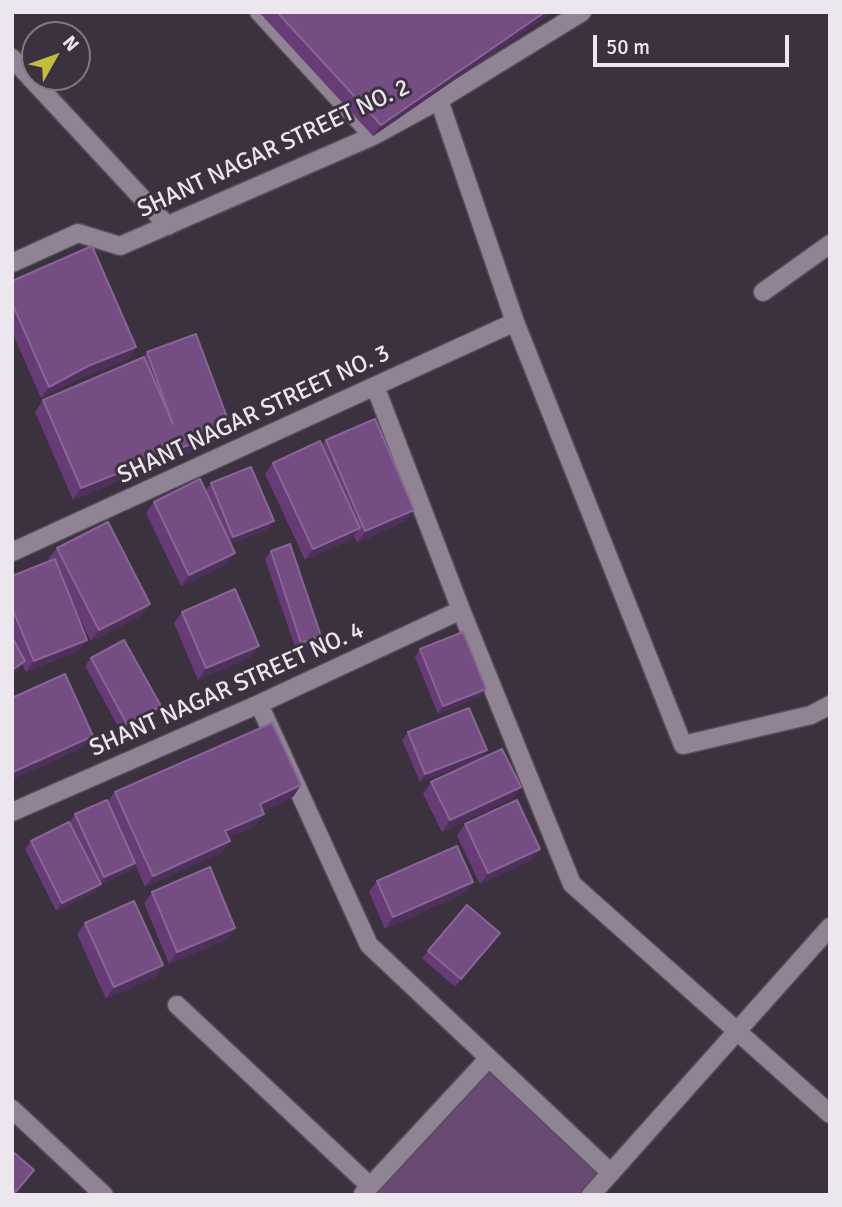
<!DOCTYPE html>
<html>
<head>
<meta charset="utf-8">
<style>
  body { margin:0 }
  #map { position:relative; width:842px; height:1207px; overflow:hidden; background:#3b313f; font-family:Signika,sans-serif }
  canvas { display:block }
  .frame { position:absolute; inset:0; border:14px solid #ece6ef; pointer-events:none }
  .north { position:absolute; left:21px; top:21px; width:70px; height:70px; box-sizing:border-box; background:#3b313f; border:2px solid #827985; border-radius:50%; rotate:50deg; font-size:19px; font-weight:700; line-height:28px; text-align:center; color:#ece6ef }
  .north::after { content:''; display:block; margin:auto; width:24px; height:32px; background:#c3bd3e; clip-path:polygon(50% 0,100% 100%,50% 72%,0 100%) }
  .scale { position:absolute; left:593px; top:35px; width:196px; height:32px; box-sizing:border-box; border:4px solid #ece6ef; border-top:0; padding-left:9px; font-size:21px; line-height:24px; white-space:nowrap; color:#ece6ef; -webkit-text-stroke:5px #3b313f; paint-order:stroke }
</style>
</head>
<body>
<div id="map">
<canvas width="842" height="1207"></canvas>
<div class="frame"></div>
<div class="north">N</div>
<div class="scale">50 m</div>
</div>
<script>
const ctx = document.querySelector('canvas').getContext('2d');
ctx.lineJoin = 'round';
function fillPath(path, color) { ctx.fillStyle = color; ctx.fill(path, 'evenodd'); }
function strokePath(path, color, width, dash) { ctx.strokeStyle = color; ctx.lineWidth = width; ctx.lineCap = dash ? 'butt' : 'round'; ctx.setLineDash(dash || []); ctx.stroke(path); }
function write(font, color, halo, rows, align = 'center') {
  ctx.font = font + ' Signika,sans-serif'; ctx.lineWidth = 6; ctx.setLineDash([]); ctx.textBaseline = 'middle'; ctx.strokeStyle = halo; ctx.fillStyle = color; for (const [text, x, y, turn = 0] of rows) {
    ctx.save(); ctx.translate(x, y); ctx.rotate((+turn || 0) * Math.PI / 180); ctx.textAlign = isNaN(turn) ? turn : align; if (halo) ctx.strokeText(text, 0, 0); ctx.fillText(text, 0, 0); ctx.restore();
  }
}
const green = new Path2D(`
  M489 1058 611 1173 591 1195H363Z`);
const minor = new Path2D(`
  M259 12 373 136
  M12 58 168 226
  M439 100 515 322 683 745 811 715 830 705
  M12 263 78 233 120 246 373 136 439 100 582 12
  M763 292 830 244
  M375 386 461 610 572 884 830 1114
  M12 552 515 322
  M259 704 369 945 611 1173
  M12 812 259 704 461 610
  M177 1005 370 1186
  M12 1109 104 1195
  M363 1194 489 1058
  M591 1195 830 927`);
const wall = new Path2D(`
  M259 12H553L373 136Z
  M12 281 136 347 128 359 80 378 41 398 12 332Z
  M147 352 231 428 223 439 73 500 35 412 43 400 143 358Z
  M326 440 414 510 406 521 357 543 354 536 352 539 305 560 265 474 273 463 322 445Z
  M211 483 268 529 231 544 227 564 181 586 146 513 154 502 205 491Z
  M57 548 142 615 91 641 76 612 79 651 26 672 22 664 17 672 12 676V576L50 561 48 559Z
  M271 551 315 644 296 650 265 559Z
  M182 612 251 657 198 680 174 623Z
  M420 649 480 697 438 714 415 657Z
  M91 658 155 714 121 732 85 666Z
  M408 732 487 750 481 758 420 782 402 740Z
  M431 782 521 787 513 798 442 832 423 794Z
  M301 785 293 797 263 811 264 814 256 825 228 838 222 852 145 887 135 864 130 871 101 884 95 892 56 911 25 849 31 841 70 822 75 814 107 802 115 792Z
  M465 824 532 860 480 884 457 836Z
  M377 881 473 882 465 893 385 929 369 892Z
  M152 892 235 928 227 939 169 964 144 903Z
  M85 923 163 965 155 977 106 999 77 934Z
  M500 933 455 987 422 958 428 951Z`);
const shadedWall = new Path2D(`
  M545 12H553L373 136 381 125Z
  M136 347 128 359 80 378 41 398 49 387 88 366Z
  M231 428 223 439 73 500 81 488Z
  M414 510 406 521 357 543 365 531Z
  M274 521 268 529 228 545 233 537Z
  M360 528 352 539 305 560 313 549Z
  M235 553 227 564 181 586 189 575Z
  M150 604 142 615 91 641 99 630Z
  M321 636 315 644 296 650 301 643Z
  M87 640 79 651 26 672 34 661Z
  M259 646 251 657 198 680 206 668Z
  M25 661 17 672 12 676V670Z
  M486 689 480 697 438 714 443 706Z
  M161 706 155 714 121 732 127 724Z
  M93 736 85 747 12 780V773Z
  M487 750 481 758 420 782 425 774Z
  M301 785 293 797 252 816 260 804Z
  M521 787 513 798 442 832 450 820Z
  M264 814 256 825 217 843 225 831Z
  M230 841 222 852 145 887 153 876Z
  M540 849 532 860 480 884 488 873Z
  M135 863 130 871 101 884 95 892 56 911 62 903 99 885 104 877Z
  M473 882 465 893 385 929 393 917Z
  M235 928 227 939 169 964 177 952Z
  M500 933 495 941 455 987 461 979Z
  M163 965 155 977 106 999 114 987Z`);
const building = new Path2D(`
  M277 12H545L381 125Z
  M92 246 136 347 88 366 49 387 12 303V281Z
  M196 334 231 428 81 488 43 400 144 357 173 424 147 352Z
  M375 419 414 510 365 531 326 440Z
  M320 441 360 528 313 549 273 463Z
  M251 467 274 521 233 537 211 483Z
  M200 479 235 553 189 575 154 502Z
  M108 522 150 604 99 630 57 548Z
  M290 544 321 636 301 643 271 551Z
  M55 559 87 640 34 661 12 608V576Z
  M235 589 259 646 206 668 182 612Z
  M463 632 486 689 443 706 420 649Z
  M12 637 25 661 12 670Z
  M124 640 161 706 127 724 91 658Z
  M65 674 93 736 13 772 12 698Z
  M469 708 487 750 425 774 408 732Z
  M272 723 301 785 260 804 264 814 225 831 230 841 153 876 115 792Z
  M502 749 521 787 450 820 431 782Z
  M107 800 135 863 104 877 75 814Z
  M517 800 540 849 488 873 465 824Z
  M69 822 101 884 62 903 31 841Z
  M457 846 473 882 393 917 377 881Z
  M210 867 235 928 177 952 152 892Z
  M134 901 163 965 114 987 85 923Z
  M467 905 500 933 461 979 428 951Z
  M12 1151 34 1170 13 1195H12Z`);
const streetNames = [
  ["SHANT NAGAR STREET NO. 2",274,149,-25],
  ["SHANT NAGAR STREET NO. 3",254,415,-25],
  ["SHANT NAGAR STREET NO. 4",227,690,-24]
];
fillPath(green, '#684a73');
strokePath(minor, '#574e5a', 21);
strokePath(minor, '#8f8394', 18);
fillPath(wall, '#663b76');
fillPath(shadedWall, '#4f2f5b');
fillPath(building, '#744d83');
strokePath(building, '#876594', 2);
write('24px', '#ece6ef', '#3b313f', streetNames);
</script>
</body>
</html>
